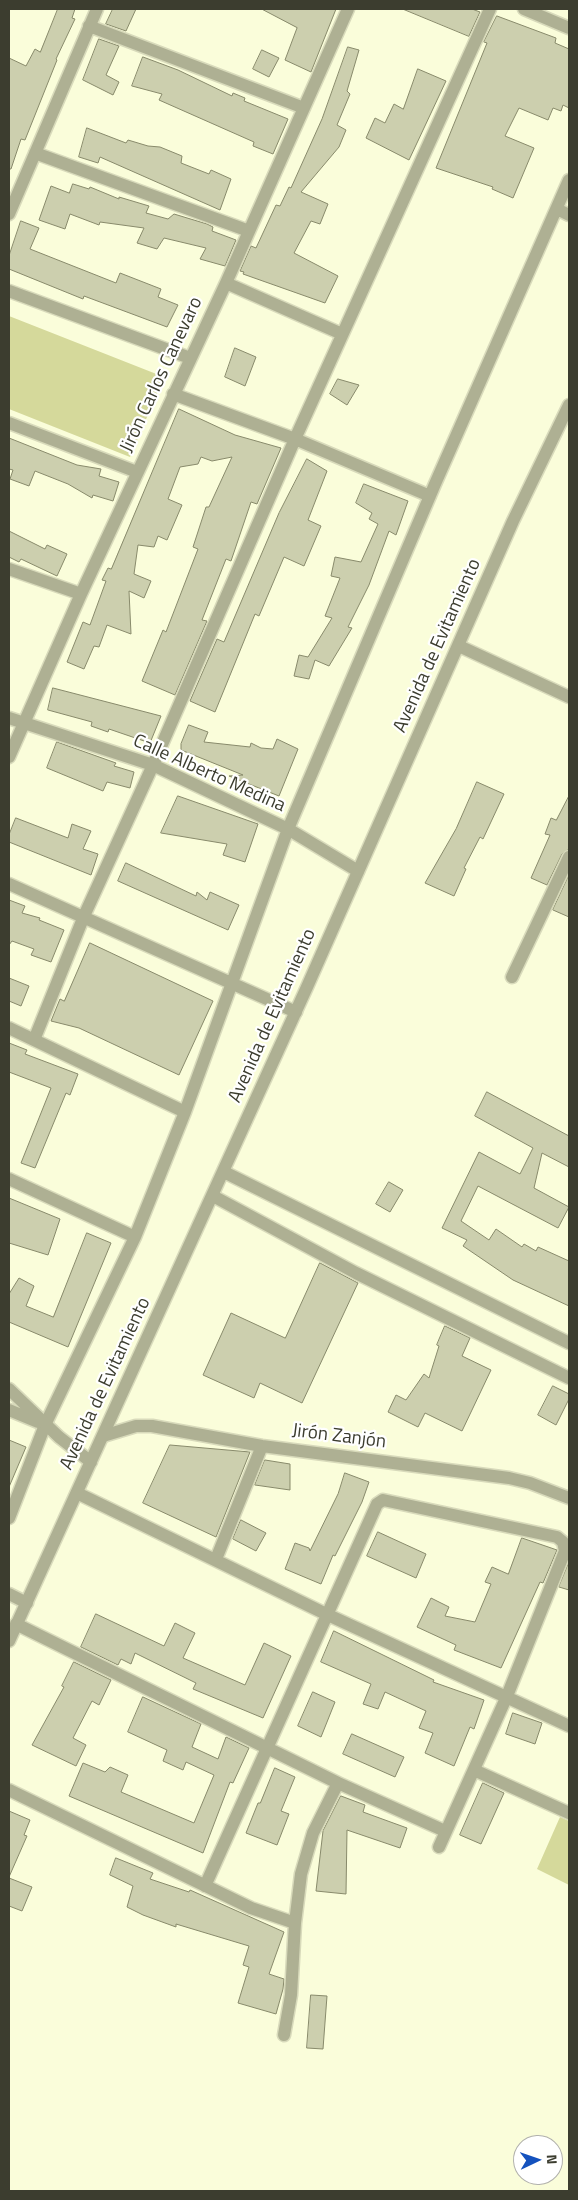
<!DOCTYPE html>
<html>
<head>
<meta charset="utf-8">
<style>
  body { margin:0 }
  #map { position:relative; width:578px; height:2200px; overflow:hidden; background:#fafdda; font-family:"Titillium Web",sans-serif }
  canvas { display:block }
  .frame { position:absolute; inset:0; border:10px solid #3c3d2f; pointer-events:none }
  .north { position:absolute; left:513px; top:2135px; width:50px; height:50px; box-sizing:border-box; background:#fff; border:1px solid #b1b1ac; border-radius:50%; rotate:87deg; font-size:14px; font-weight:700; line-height:20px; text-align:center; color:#3c3d2f }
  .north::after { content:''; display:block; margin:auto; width:18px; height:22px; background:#1552be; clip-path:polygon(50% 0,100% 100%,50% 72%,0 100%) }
</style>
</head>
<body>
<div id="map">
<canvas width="578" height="2200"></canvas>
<div class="frame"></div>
<div class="north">N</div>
</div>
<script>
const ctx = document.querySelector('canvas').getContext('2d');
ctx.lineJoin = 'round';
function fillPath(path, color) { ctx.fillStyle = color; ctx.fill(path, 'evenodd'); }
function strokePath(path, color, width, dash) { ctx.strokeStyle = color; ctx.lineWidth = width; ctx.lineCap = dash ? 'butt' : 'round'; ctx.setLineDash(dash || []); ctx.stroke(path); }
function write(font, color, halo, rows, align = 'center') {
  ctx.font = font + ' "Titillium Web",sans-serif'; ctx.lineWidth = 4.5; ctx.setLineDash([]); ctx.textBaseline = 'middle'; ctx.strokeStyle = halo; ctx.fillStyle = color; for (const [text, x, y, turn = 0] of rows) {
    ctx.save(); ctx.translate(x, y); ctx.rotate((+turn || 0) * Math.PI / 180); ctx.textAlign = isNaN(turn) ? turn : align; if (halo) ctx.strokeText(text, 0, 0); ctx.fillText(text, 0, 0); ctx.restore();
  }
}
const green = new Path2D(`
  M9 316 164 377 130 457 9 409Z
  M560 1817 569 1821V1885L537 1869Z`);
const building = new Path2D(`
  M58 9H75L72 18 75 19 56 59 57 60 25 140 21 139 11 169H9V58L26 66 35 49 40 52Z
  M113 9H136L126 31 106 24Z
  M262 9H336L311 72 285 60 297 28Z
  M403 9H472L480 12 469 36Z
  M497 16 556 38 555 43 569 49V108L563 105 561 111 553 108 548 120 519 108 505 136 534 148 513 198 492 189 493 187 436 168 487 43 484 42Z
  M99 39 119 46 106 75 119 82 113 95 83 80Z
  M348 47 359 50 347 91 350 94 337 125 346 130 339 147 301 192 328 204 320 224 311 221 294 253 338 276 325 303 243 274 244 272 240 271 251 246 256 248 276 205 280 206 289 187 291 188 322 119Z
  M262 50 279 58 269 77 253 69Z
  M143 57 178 70 232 96 233 93 245 98 244 101 288 119 273 154 253 146 254 142 159 100 162 94 132 86Z
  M418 69 446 81 409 160 366 138 375 118 385 123 394 104 403 109Z
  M87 128 126 143 128 140 148 146 160 147 182 156 181 163 209 174 211 170 231 179 220 210 100 157 98 163 79 157Z
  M73 184 89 189 90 187 119 199V197L149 206 146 213 168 219 174 214 207 224 213 227 212 231 236 240 225 266 200 259 206 248 164 238 157 249 137 243 144 228 100 222 99 225 70 214 65 229 39 220 51 186 69 193Z
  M21 221 39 228 30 249 116 283 120 273 161 289 158 297 178 305 167 327 84 296 83 299 9 269V256Z
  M235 348 256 357 245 386 225 377Z
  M338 379 359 385 347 405 330 394Z
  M179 409 235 435 281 448 257 504 251 502 231 561 226 559 202 620 207 621 175 695 142 681 163 630 166 632 198 549 193 547 206 507H209L232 457 212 461 201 457 198 464 180 467 168 499 182 505 167 540 158 536 154 547 138 545 134 574 151 581 144 598 129 591 131 634 107 625 99 647 94 646 84 669 67 662 83 622 90 625 106 581 102 580 108 568 111 569Z
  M9 438 77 465 101 469 99 476 119 482 113 501 93 495 92 498 68 484 35 471 29 486 10 479 13 470 9 469Z
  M307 459 327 471 308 520 321 526 304 566 284 557 259 616 255 614 215 712 190 701 217 639 224 642 279 513Z
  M364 484 408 501 396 535 389 531 369 585 348 627 352 628 329 666 315 660 309 679 294 676 299 655 308 657 332 618 325 616 340 578 331 576 335 557 361 562 378 524 369 519 372 513 356 503Z
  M9 531 45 549 47 545 67 554 57 576 21 559 19 562 9 557Z
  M53 688 161 716 150 743 109 729 108 732 91 726 92 722 48 710Z
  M189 725 208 732 204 742 250 747 251 743 261 748 273 749 277 739 298 749 279 796 229 776 243 775 181 750V744Z
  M57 742 116 763 114 766 134 772 130 788 107 782 103 791 47 768Z
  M477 782 504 794 483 839 480 837 464 868 466 869 454 896 425 883 456 829Z
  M178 796 258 824 245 862 223 855 227 844 161 833Z
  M569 796V849L562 854 547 885 531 878 550 835 545 834 551 818 556 820Z
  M16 818 68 838 72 824 91 831 83 849 98 854 91 875 9 842V835Z
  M126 863 196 896 197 892 207 900 210 892 239 905 228 930 118 881Z
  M569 875V917L553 910Z
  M9 900 25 906 22 913 40 918 39 920 64 930 51 962 31 955 34 949 12 941 9 945Z
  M90 943 213 1001 179 1075 79 1028 51 1021 60 999 64 1001Z
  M9 978 29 986 21 1006 9 1001Z
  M9 1043 27 1050 25 1054 78 1074 70 1095 66 1093 35 1168 21 1163 51 1088 9 1072Z
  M487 1092 569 1136V1167L542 1153 534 1188 569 1207 558 1228 478 1186 461 1221 489 1240 496 1229 522 1247 524 1244 536 1251 538 1247 569 1261V1306L513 1280 463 1246 467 1240 442 1228 479 1152 520 1174 533 1148 475 1116Z
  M389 1182 403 1190 390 1212 376 1204Z
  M9 1198 60 1219 48 1255 9 1243Z
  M87 1233 111 1243 68 1347 9 1322V1294L19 1278 34 1286 26 1306 53 1317Z
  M320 1263 358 1283 302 1403 260 1383 254 1398 203 1375 231 1313 285 1338Z
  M445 1326 470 1338 462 1356 491 1370 462 1431 425 1413 418 1427 388 1412 396 1395 406 1400 424 1374 429 1378 439 1346 437 1345Z
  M553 1386 569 1394V1399L556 1425 538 1415Z
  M9 1440 26 1447 9 1487Z
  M170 1445 250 1452 216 1537 143 1503Z
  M265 1460 290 1464V1490L255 1485Z
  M345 1473 369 1482 362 1502 335 1556 333 1555 321 1584 285 1569 295 1543 309 1548 310 1551 338 1494Z
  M241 1520 266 1533 256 1551 233 1539Z
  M378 1532 426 1554 416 1578 367 1556Z
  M522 1538 557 1550 543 1583 540 1582 501 1668 454 1650 456 1645 417 1627 431 1598 449 1607 445 1616 475 1622 491 1584 485 1582 492 1567 508 1574Z
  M569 1562V1590L559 1587Z
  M96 1614 164 1646 175 1623 195 1633 183 1658 245 1685 264 1643 291 1656 263 1718 193 1689 196 1683 135 1653 131 1664 121 1659 118 1665 81 1647Z
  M334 1631 434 1680 433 1682 484 1700 474 1729 470 1727 454 1766 425 1753 433 1733 419 1728 426 1711 385 1692 378 1709 363 1704 371 1684 321 1662Z
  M74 1662 111 1680 99 1705 92 1701 73 1738 86 1745 76 1766 32 1745 64 1687 62 1686Z
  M313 1692 335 1702 321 1737 298 1726Z
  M143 1697 201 1724 192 1747 218 1759 226 1737 249 1748 233 1783 230 1782 203 1853 69 1796 83 1763 105 1772 110 1767 128 1775 121 1792 194 1823 214 1775 186 1762 183 1770 163 1761 167 1750 128 1732Z
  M513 1713 542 1723 535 1744 506 1734Z
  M352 1734 404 1757 395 1777 343 1754Z
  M275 1768 295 1777 281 1811 289 1814 277 1845 246 1833 258 1803H260Z
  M483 1783 504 1793 481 1844 460 1835Z
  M341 1796 365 1805 363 1812 407 1828 400 1848 347 1830 346 1894 316 1891 323 1831Z
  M9 1811 30 1820 24 1835 27 1836 9 1877Z
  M116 1858 153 1873 150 1879 189 1892 190 1890 284 1932 269 1974 284 1979 283 1989 276 2014 238 2003 249 1967 243 1965 249 1946 176 1924V1927L143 1915 127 1907 133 1886 110 1875Z
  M9 1878 32 1887 22 1911 9 1906Z
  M311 1995 327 1996 323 2049 307 2048Z`);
const minor = new Path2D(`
  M524 9 569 28
  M89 26 304 108
  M35 153 249 231
  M557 209 569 215
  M9 214 97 9
  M226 283 342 334
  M9 291 190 358
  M173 394 295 439 430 496
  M9 423 137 472
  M9 569 81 594
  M459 646 569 697
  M9 718 153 765 288 829 358 871
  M9 757 81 594 226 283 348 9
  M9 884 296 1012
  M512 977 569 857
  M9 1028 185 1112
  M34 1040 84 916 153 765 295 439 490 9
  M224 1172 569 1343
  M9 1179 135 1237
  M213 1196 356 1273 569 1378
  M103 1436 136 1426H152L262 1446 509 1478 530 1483 569 1498
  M77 1493 326 1614 569 1726
  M9 1518 45 1425 135 1237 185 1112 288 829 435 484 569 180
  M216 1559 262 1446
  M9 1594 27 1603
  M16 1624 338 1783 445 1831
  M474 1770 569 1813
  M9 1790 251 1908 295 1923
  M205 1886 377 1504 383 1500 557 1537 563 1542 565 1551 507 1696 439 1847
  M284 2035 291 1995 295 1923 301 1874 313 1833 338 1783`);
const tertiary = new Path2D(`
  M9 1389 59 1437 91 1462
  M9 1410 38 1422
  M9 1641 307 987 513 521 569 405`);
const streetNames = [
  ["Jirón Carlos Canevaro",162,375,-65],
  ["Avenida de Evitamiento",438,646,-66],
  ["Calle Alberto Medina",209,774,24],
  ["Avenida de Evitamiento",273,1016,-66],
  ["Avenida de Evitamiento",106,1384,-65],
  ["Jirón Zanjón",339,1437,7]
];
fillPath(green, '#d5d99b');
fillPath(building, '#cccfae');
strokePath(building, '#888a6b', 1);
strokePath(minor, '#d8dabb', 15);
strokePath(tertiary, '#d8dabb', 15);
strokePath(minor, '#aeb093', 12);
strokePath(tertiary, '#aeb093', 12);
write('19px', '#3c3d2f', '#fff', streetNames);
</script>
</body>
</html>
